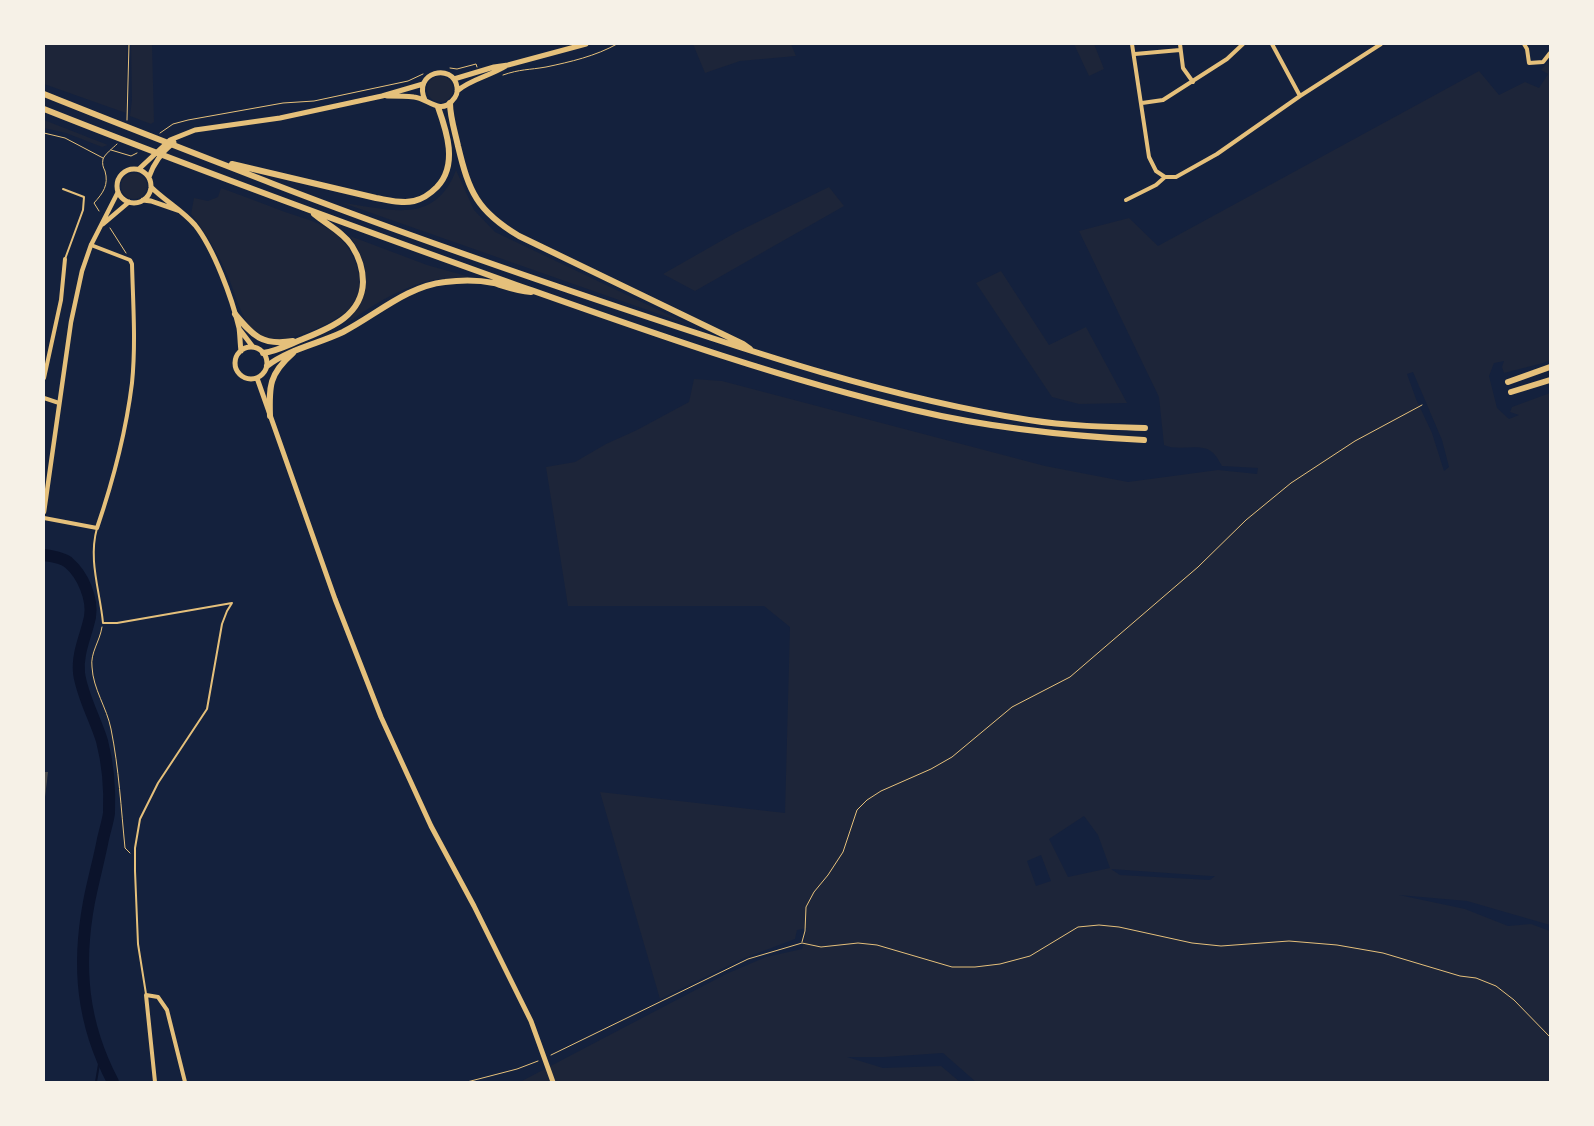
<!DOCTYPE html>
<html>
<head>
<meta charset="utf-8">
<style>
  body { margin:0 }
  #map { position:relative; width:1594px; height:1126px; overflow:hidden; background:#14213d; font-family:Inter,sans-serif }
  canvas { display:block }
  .frame { position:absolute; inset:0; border:45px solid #f6f1e7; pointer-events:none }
</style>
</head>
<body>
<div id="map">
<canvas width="1594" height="1126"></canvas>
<div class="frame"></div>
</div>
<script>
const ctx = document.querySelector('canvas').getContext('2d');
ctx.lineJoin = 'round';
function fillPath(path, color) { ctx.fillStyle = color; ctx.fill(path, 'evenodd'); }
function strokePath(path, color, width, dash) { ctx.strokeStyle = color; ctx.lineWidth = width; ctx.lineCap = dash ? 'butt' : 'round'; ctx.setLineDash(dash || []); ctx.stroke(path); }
const green = new Path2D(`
  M44 44H127L126 113 44 84Z
  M131 44H152L154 122 151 124 130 116 132 100Z
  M693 44H791L796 56 740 61 705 73Z
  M1074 44H1094L1104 69 1089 76Z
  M1550 59V360L1543 363 1504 373 1502 367 1504 361 1494 363 1489 376 1497 408 1509 419 1519 415 1510 412 1512 407 1550 393V925L1467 901 1399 895 1465 909 1508 926 1531 924 1550 931V1082H976L943 1053 884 1057H847L883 1068 941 1066 960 1082H520L726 974 766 957 802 949 807 928 797 930 795 939 742 959 660 999 600 792 785 813 790 627 764 606H568L546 467 575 462 606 444 637 430 689 402 694 379 722 381 1045 466 1128 482 1218 470 1257 474 1258 468 1222 466C1219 461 1216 455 1212 452 1200 442 1179 452 1164 445L1159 397 1079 231 1129 218 1158 246 1479 71 1499 95 1525 82 1539 88 1548 74 1541 70ZM1413 372 1442 440 1449 467 1444 471 1432 433 1416 399 1407 374ZM1084 816 1098 835 1110 868 1068 877 1049 839ZM1041 855 1051 881 1036 886 1027 861ZM1111 869 1210 876H1215L1210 880 1120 875Z
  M427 89a13 13 0 1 1 26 0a13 13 0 1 1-26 0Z
  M44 120 108 145 102 147 66 133 44 128Z
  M456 170 474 210 495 232 690 325 343 203C390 209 435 226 456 170Z
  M121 186a13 13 0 1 1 26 0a13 13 0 1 1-26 0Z
  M829 187 844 206 695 291 663 274 735 233Z
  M221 188C243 196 264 204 285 212 303 218 323 223 337 235 356 252 370 288 349 309 336 322 294 340 276 340 270 340 263 338 258 335 241 323 235 290 226 272 216 250 206 233 191 214L194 198 208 201 218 197Z
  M350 236 427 265 470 277C456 278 441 278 428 281 397 289 368 308 343 326 373 298 372 269 350 236Z
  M1001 271 1049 345 1086 327 1127 403 1079 404 1052 397 976 283Z`);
const stream = new Path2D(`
  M96 1082 100 1058`);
const river = new Path2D(`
  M44 555C51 556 64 558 69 563 83 575 93 599 90 617 86 636 77 653 79 673 82 696 95 718 102 741 108 764 110 789 109 813 108 821 105 830 103 839 99 860 93 881 89 902 77 966 82 1023 113 1082`);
const building = new Path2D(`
  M44 772H48L45 797H44Z`);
const path = new Path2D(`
  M450 68 457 69 476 64 477 67
  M503 75C520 69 529 70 546 67 570 62 596 56 617 44
  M127 120 129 44
  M44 133 65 138 103 158
  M160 133 173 124 188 120 283 103 314 101 408 81 423 74
  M111 150 131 156 137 153
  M99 211 94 203C103 193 109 185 105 171 103 167 102 164 103 159 105 154 113 148 117 144
  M110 228 126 253
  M102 627C100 641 90 653 92 667 93 689 107 708 111 729 119 769 121 808 125 848L130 853
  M802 942 805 931 806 907 814 892 828 875 843 852 857 810 867 800 881 791 931 769 952 757 1012 707 1070 677 1198 567 1246 520 1291 483 1355 441 1422 405
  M551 1055 748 959 802 943 821 947 858 943 877 945 952 967H975L1000 964 1030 956 1078 927 1099 925 1119 927 1192 943 1221 946 1289 941 1337 945 1383 953 1460 976 1476 978 1496 986 1514 1000 1550 1037
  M467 1082 517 1069 538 1061`);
const service = new Path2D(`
  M63 189 84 197 83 210 65 259
  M97 528C88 560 100 591 103 623H117L232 603
  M146 994 138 944 135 871V848L140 819 158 783 207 709 222 624 227 611 232 603`);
const minor = new Path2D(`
  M1132 44 1149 157 1156 171 1165 177
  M1180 44 1183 68 1193 82
  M1272 44 1300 96
  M1524 44 1527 49 1529 63 1543 62 1550 53
  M1135 54 1180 50
  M1142 103 1163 100 1227 59 1243 44
  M1126 200 1156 185 1165 177H1176L1217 154 1300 96 1381 44
  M44 378 61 300 65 259
  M44 398 59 403
  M44 518 97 528C113 481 126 432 132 383 136 344 133 303 132 264L130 260 91 245
  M155 1082 146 995 158 997 167 1010 185 1082`);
const tertiary = new Path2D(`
  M103 224 129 202
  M44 512 71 322 82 271 91 245 118 192`);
const secondary = new Path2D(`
  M454 79 494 67 508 65 586 44
  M457 91C471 79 490 76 506 66
  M387 96C396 96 405 96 414 97 427 98 440 115 452 101 456 97 458 92 457 87 453 62 412 72 425 100
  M139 169 170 140 195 130 280 118 382 96 423 84
  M117 186a17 17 0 1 1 34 0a17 17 0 1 1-34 0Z
  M149 177C154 162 162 152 174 142
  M151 187C165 201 182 210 195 225 214 249 232 298 239 328 240 335 240 343 241 351
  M143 200 151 201 180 211
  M240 330 253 347
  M235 363a16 16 0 1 1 32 0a16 16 0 1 1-32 0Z
  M257 378 335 599 381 717 431 826 474 906 531 1021 553 1082`);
const trunk = new Path2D(`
  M44 94C121 125 199 155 276 185 390 229 505 269 621 308 755 353 889 398 1029 420 1067 426 1106 427 1145 428
  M450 103C450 117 455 132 458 146 469 192 477 211 519 236L743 344 750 349
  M44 109C198 170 354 227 511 283 644 330 777 378 914 410 990 428 1067 436 1144 440
  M232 164 376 198C388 200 402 204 414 201 423 199 431 193 437 187 458 165 447 132 438 107
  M235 314C253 336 262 346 293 341
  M263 353C278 351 290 344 303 339 330 328 362 316 363 282 363 268 359 257 352 246 343 232 326 224 314 214
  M267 366C289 349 318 344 343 332 376 315 407 286 445 282 460 280 479 280 494 283 507 287 518 291 531 292
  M1508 382 1550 367
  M1511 392 1550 380
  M270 416C269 386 269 374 293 353`);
fillPath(green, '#1d2539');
strokePath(stream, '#0b132b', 2);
strokePath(river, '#0b132b', 12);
fillPath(building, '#48494c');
strokePath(path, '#e5c07b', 1);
strokePath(service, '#e5c07b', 2);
strokePath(minor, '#e5c07b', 4);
strokePath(tertiary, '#e5c07b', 4.5);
strokePath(secondary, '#e5c07b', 5);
strokePath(trunk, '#e5c07b', 6);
</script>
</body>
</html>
